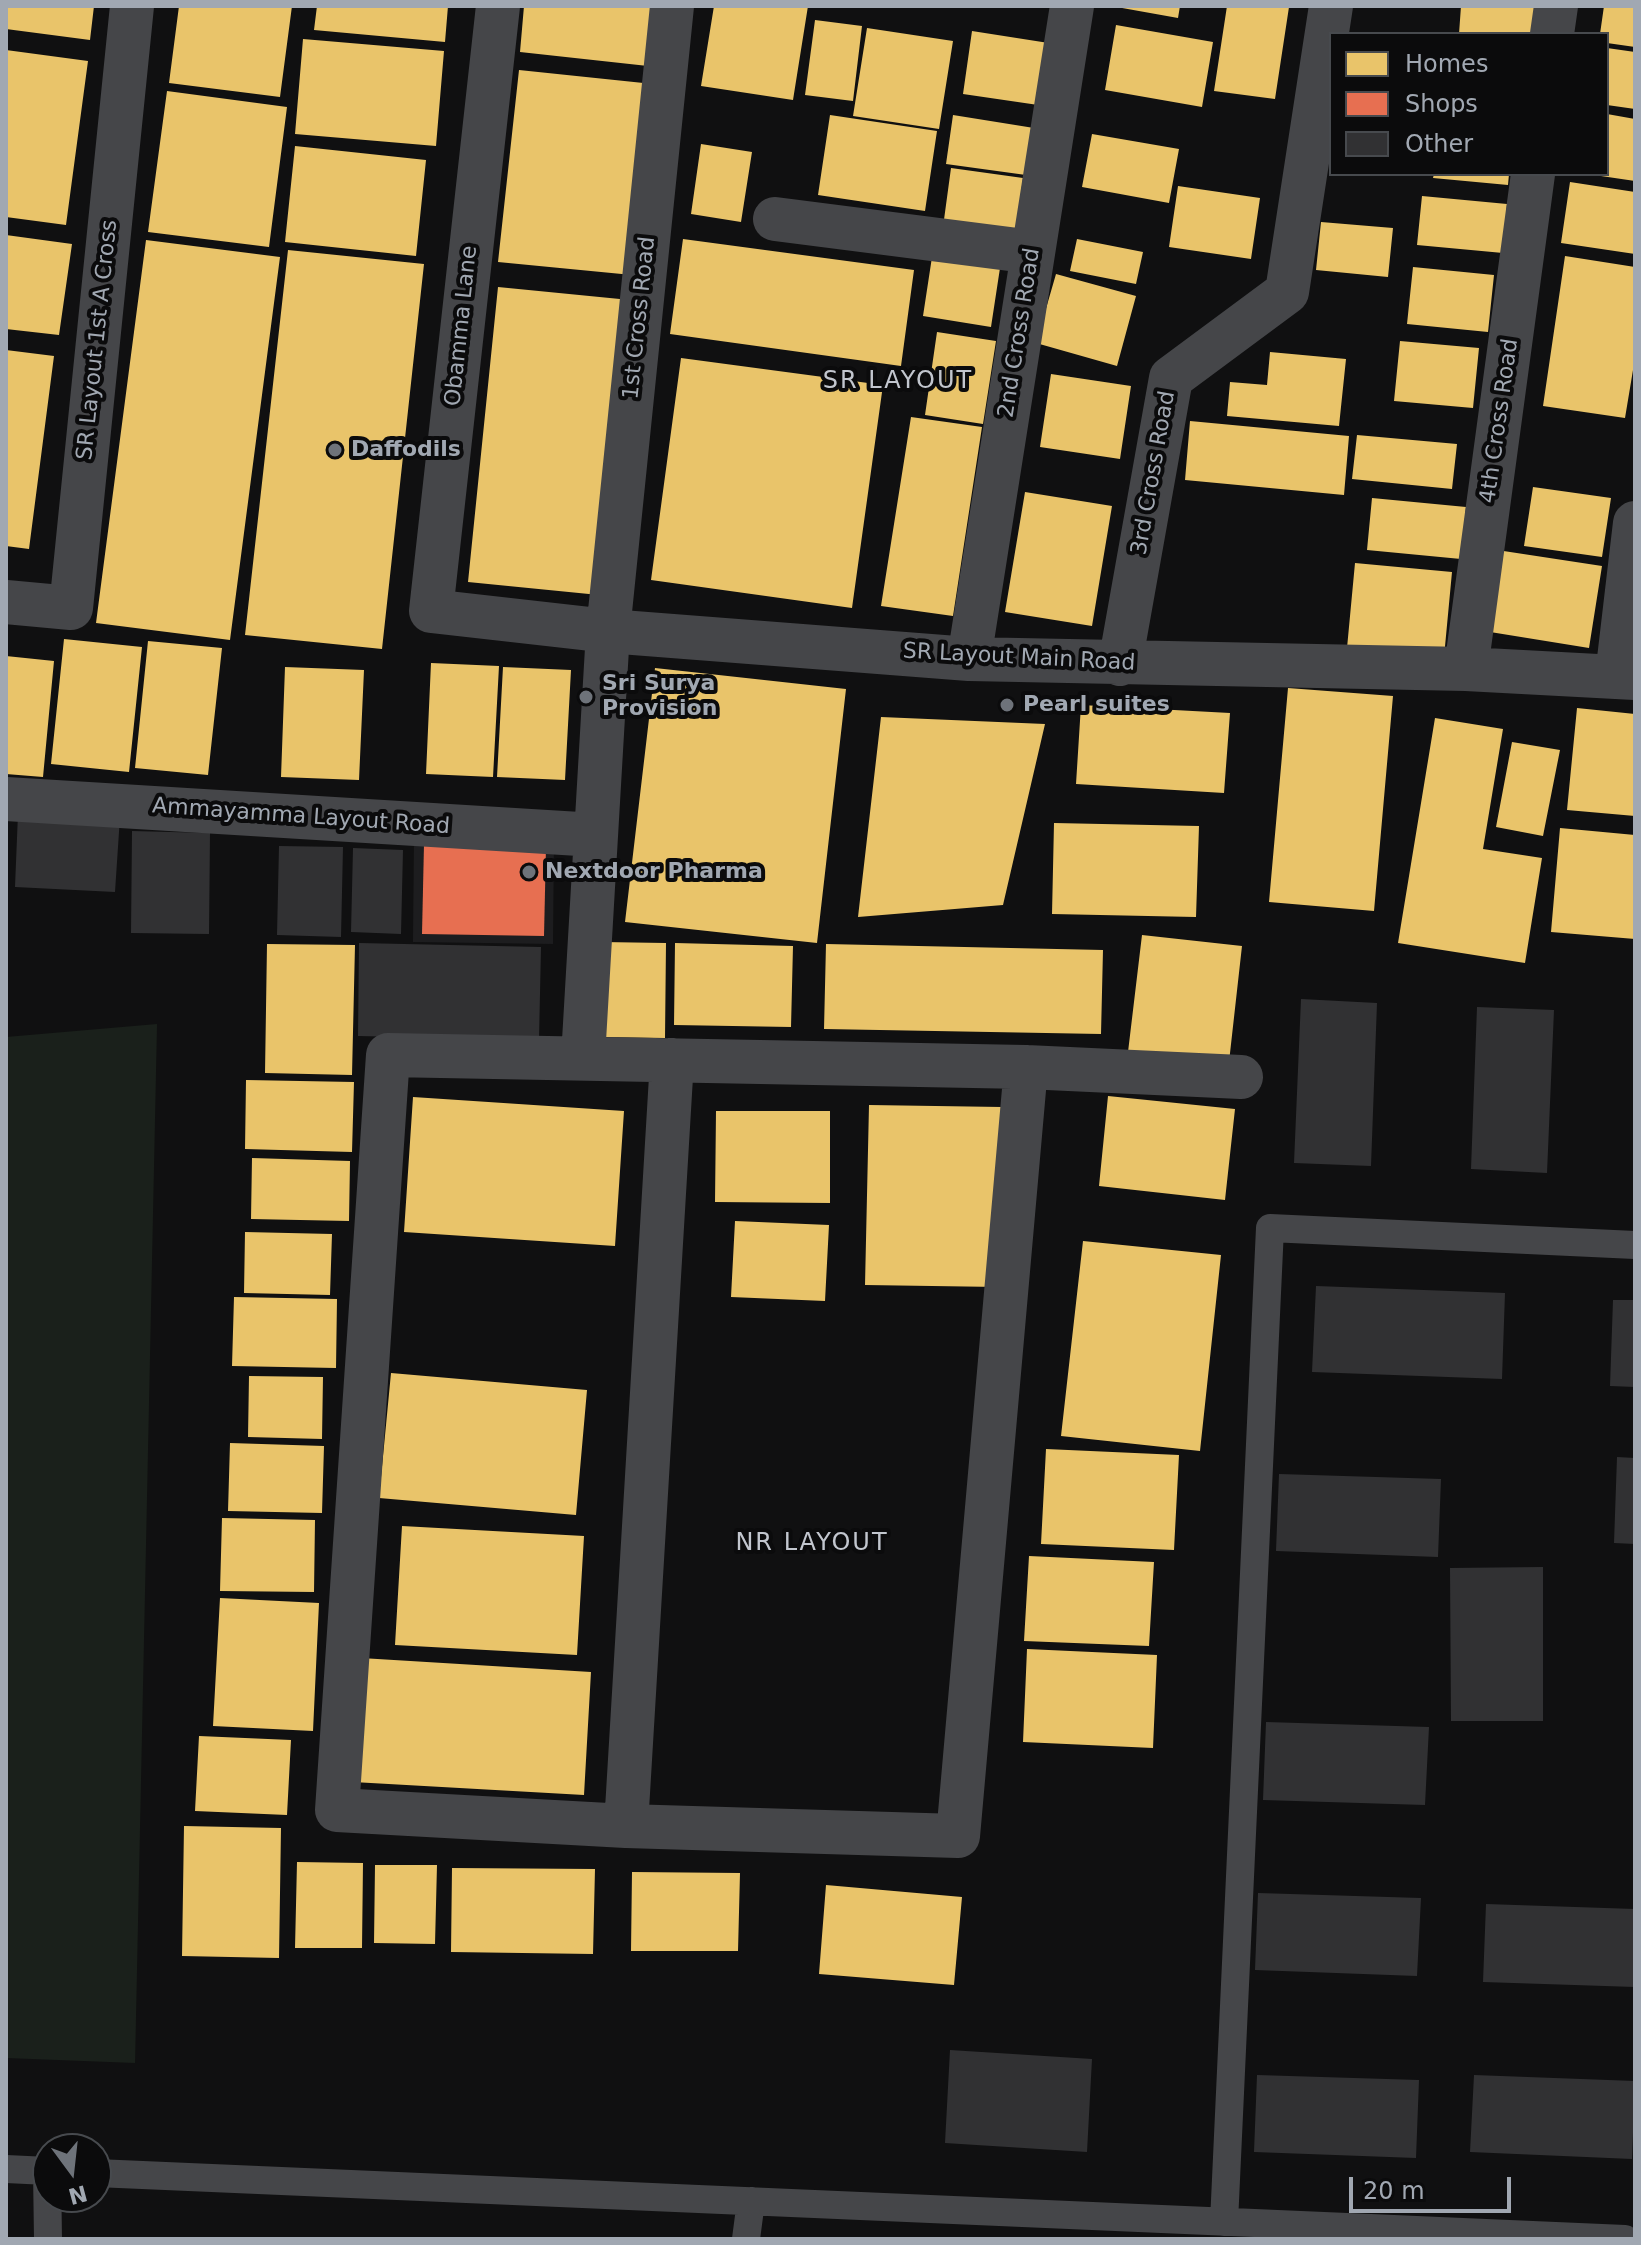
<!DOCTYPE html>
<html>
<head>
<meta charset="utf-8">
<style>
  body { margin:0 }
  #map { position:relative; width:1641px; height:2245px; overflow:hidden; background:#101011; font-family:"DejaVu Sans",sans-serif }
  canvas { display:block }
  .frame { position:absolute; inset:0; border:8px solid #a1a8b2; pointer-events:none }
  .legend { position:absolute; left:1329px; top:32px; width:280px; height:144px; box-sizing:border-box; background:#0b0b0c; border:2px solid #474a4e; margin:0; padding:10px 14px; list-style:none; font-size:24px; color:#a1a8b2 }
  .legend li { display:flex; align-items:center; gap:16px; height:40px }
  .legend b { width:40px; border:2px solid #474a4e }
  .north { position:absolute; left:32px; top:2133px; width:80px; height:80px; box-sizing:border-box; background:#0b0b0c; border:2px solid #474a4e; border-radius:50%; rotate:165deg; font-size:22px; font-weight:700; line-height:32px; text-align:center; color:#a1a8b2 }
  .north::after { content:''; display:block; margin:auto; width:28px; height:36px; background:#6e737a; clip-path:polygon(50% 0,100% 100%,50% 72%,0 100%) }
  .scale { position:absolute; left:1349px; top:2177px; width:162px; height:36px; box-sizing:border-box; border:4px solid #a1a8b2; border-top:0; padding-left:10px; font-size:24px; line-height:28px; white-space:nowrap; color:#a1a8b2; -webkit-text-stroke:6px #0b0b0c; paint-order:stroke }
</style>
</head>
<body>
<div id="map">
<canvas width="1641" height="2245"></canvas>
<div class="frame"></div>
<ul class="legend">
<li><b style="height:22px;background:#e9c46a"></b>Homes</li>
<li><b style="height:22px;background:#e76f51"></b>Shops</li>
<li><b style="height:22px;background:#313133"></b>Other</li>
</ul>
<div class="north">N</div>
<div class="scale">20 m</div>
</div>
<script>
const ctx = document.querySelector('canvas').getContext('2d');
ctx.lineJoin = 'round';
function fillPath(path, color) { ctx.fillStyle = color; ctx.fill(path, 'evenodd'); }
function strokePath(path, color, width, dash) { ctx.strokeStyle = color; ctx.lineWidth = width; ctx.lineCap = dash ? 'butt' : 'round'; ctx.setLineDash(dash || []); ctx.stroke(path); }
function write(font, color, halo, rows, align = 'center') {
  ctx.font = font + ' "DejaVu Sans",sans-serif'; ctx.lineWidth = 8; ctx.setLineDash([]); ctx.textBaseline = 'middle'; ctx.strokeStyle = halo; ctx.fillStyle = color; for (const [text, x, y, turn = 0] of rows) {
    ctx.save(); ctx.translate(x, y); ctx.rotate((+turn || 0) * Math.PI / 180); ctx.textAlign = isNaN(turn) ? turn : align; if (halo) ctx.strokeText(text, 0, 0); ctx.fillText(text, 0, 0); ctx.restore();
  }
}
const built = new Path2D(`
  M414 836 554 838 553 944 413 942Z`);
const green = new Path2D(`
  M157 1024 135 2063 6 2058V1037Z`);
const homes = new Path2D(`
  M6 6H94L90 40 6 29Z
  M179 6H292L280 97 169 83Z
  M317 6H448L445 42 314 30Z
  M524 6H663L657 67 520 52Z
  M714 6H808L793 100 701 86Z
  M1111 6H1180L1178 18Z
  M1227 6 1289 7 1275 99 1214 91Z
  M1461 6H1542L1539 34H1459Z
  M1604 6H1635V47L1607 43V34H1600Z
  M815 20 862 26 853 101 805 95Z
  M1116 25 1213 42 1202 107 1105 90Z
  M867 28 953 41 939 129 853 116Z
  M972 31 1055 44 1045 106 963 94Z
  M303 39 444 51 436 146 295 134Z
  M1607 48 1635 52V109L1607 105Z
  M6 50 88 61 66 225 6 217Z
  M519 70 653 84 632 275 498 262Z
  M167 91 287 107 269 247 148 232Z
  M1607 114 1635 119V181L1601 176 1607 174Z
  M830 115 937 131 925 211 818 195Z
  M953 115 1034 128 1026 175 946 164Z
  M1092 134 1179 149 1169 203 1082 187Z
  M701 144 752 152 741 222 691 214Z
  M295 146 426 160 416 256 285 242Z
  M951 168 1023 178 1015 238 943 227Z
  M1434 174H1509L1508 185 1433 178Z
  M1570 182 1635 192V254L1561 243Z
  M1178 186 1260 198 1251 259 1169 247Z
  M1422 196 1507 204 1503 253 1417 245Z
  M1321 222 1393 228 1388 277 1316 270Z
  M6 235 72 244 59 335 6 329Z
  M683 239 914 270 901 366 670 334Z
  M1077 239 1143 252 1136 284 1070 271Z
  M146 240 280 257 230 640 96 623Z
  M288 250 424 264 382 649 245 635Z
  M1565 256 1635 267V358L1625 418 1543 406Z
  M932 257 1000 268 991 327 923 316Z
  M1413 267 1494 275 1488 332 1407 324Z
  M1056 274 1136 296 1117 366 1036 343Z
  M498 287 630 300 599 595 468 582Z
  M937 332 996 341 983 424 925 415Z
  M1400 341 1479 348 1473 408 1394 401Z
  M6 350 54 356 29 549 6 546Z
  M1270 352 1346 359 1339 426 1227 416 1230 382 1267 385Z
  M681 358 883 385 852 608 651 580Z
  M1051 374 1131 386 1120 459 1040 447Z
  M911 417 982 427 953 616 881 606Z
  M1190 421 1349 436 1344 495 1185 480Z
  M1357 435 1457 444 1452 489 1352 479Z
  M1533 487 1611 498 1602 557 1524 546Z
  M1025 492 1112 506 1092 626 1005 612Z
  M1372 498 1466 507 1461 559 1367 550Z
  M1497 550 1602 566 1589 648 1484 631Z
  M1355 563 1452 572 1444 657 1347 648Z
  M64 639 142 647 129 772 51 764Z
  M148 641 222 648 208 775 135 768Z
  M6 656 54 661 43 777 6 774Z
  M431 663 499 666 493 777 426 774Z
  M285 667 364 670 359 780 281 777Z
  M503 667 571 670 565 780 497 777Z
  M655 668 846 689 817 943 625 922Z
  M1288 688 1393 696 1374 911 1269 902Z
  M1081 705 1230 713 1224 793 1076 784Z
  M1577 708 1635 714V816L1567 810Z
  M881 717 1045 724 1003 905 858 917Z
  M1435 718 1503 729 1483 849 1542 858 1525 963 1398 943Z
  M1512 742 1560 750 1543 836 1496 827Z
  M1054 823 1199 826 1196 917 1052 914Z
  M1560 828 1635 835V939L1551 932Z
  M1142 935 1242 946 1229 1062 1128 1052Z
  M602 942 666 943 665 1038 600 1037Z
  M675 943 793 946 791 1027 674 1025Z
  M267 944 355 945 352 1075 265 1073Z
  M826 944 1103 950 1101 1034 824 1029Z
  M246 1080 354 1082 352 1152 245 1149Z
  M1108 1096 1235 1109 1225 1200 1099 1186Z
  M413 1097 624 1111 615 1246 404 1232Z
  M869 1105 1002 1107 999 1287 865 1285Z
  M716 1111H830V1203L715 1202Z
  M252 1158 350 1161 349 1221 251 1219Z
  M735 1221 829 1225 825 1301 731 1297Z
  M245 1232 332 1234 330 1295 244 1293Z
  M1083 1241 1221 1255 1200 1451 1061 1436Z
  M234 1297 337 1299 336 1368 232 1366Z
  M391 1373 587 1390 576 1515 379 1498Z
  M249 1376 323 1377 322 1439 248 1437Z
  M230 1443 324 1446 322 1513 228 1511Z
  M1046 1449 1179 1455 1174 1550 1041 1544Z
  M222 1518 315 1520 314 1592 220 1591Z
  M402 1526 584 1536 577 1655 395 1645Z
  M1029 1556 1154 1562 1149 1646 1024 1641Z
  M220 1598 319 1603 313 1731 213 1726Z
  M1027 1649 1157 1655 1153 1748 1023 1742Z
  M361 1658 591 1672 584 1795 353 1782Z
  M199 1736 291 1740 287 1815 195 1811Z
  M184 1826 281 1828 279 1958 182 1956Z
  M297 1862 363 1863 362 1948H295Z
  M375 1865H437L435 1944 374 1943Z
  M452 1868 595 1869 593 1954 451 1952Z
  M632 1872 740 1873 738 1951H631Z
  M826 1885 962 1897 954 1985 819 1974Z`);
const shops = new Path2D(`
  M424 844 546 847 544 936 422 934Z`);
const building = new Path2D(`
  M18 813 120 817 115 892 15 887Z
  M132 831 210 833 209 934 131 933Z
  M279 846 343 847 341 937 277 935Z
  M353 848 403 850 401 934 351 932Z
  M359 943 541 947 539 1040 358 1036Z
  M1301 999 1377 1003 1371 1166 1294 1163Z
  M1477 1007 1554 1010 1547 1173 1471 1169Z
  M1316 1286 1505 1293 1502 1379 1312 1372Z
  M1613 1300H1635V1387L1610 1386Z
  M1617 1457 1635 1458V1544L1614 1543Z
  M1279 1474 1441 1479 1438 1557 1276 1551Z
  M1543 1567V1721H1451L1450 1568Z
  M1266 1722 1429 1727 1425 1805 1263 1800Z
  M1258 1893 1421 1898 1417 1976 1255 1970Z
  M1486 1904 1635 1909V1987L1483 1982Z
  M950 2050 1092 2059 1087 2152 945 2143Z
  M1257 2075 1419 2080 1416 2158 1254 2152Z
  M1474 2075 1635 2081 1632 2159 1470 2152Z`);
const service = new Path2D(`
  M6 2169 48 2171
  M47 2171 48 2239
  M96 2173 1625 2239
  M1224 2222 1270 1228 1635 1245
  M746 2239 751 2201`);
const minor = new Path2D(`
  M498 6 431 611 608 631 672 6
  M1552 34 1556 6
  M775 219 1033 252
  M6 602 71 608 132 6
  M969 659 1072 6
  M1120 664 1171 378 1287 292 1331 6
  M1466 669 1533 174
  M1617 676 1635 523
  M6 799 596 835
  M583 1058 608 631 969 659 1466 669 1635 678
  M1026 1067 958 1836 626 1826 337 1810 388 1055 1026 1067 1241 1077
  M626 1826 672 1060`);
const markers = [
  [335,450,8,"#6e737a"],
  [586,697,8,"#6e737a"],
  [1007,705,8,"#6e737a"],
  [529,872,8,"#6e737a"]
];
const streetNames = [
  ["1st Cross Road",640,318,-84],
  ["Obamma Lane",462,326,-84],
  ["2nd Cross Road",1020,333,-81],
  ["SR Layout 1st A Cross",98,340,-84],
  ["4th Cross Road",1500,421,-82],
  ["3rd Cross Road",1154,473,-80],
  ["SR Layout Main Road",1019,658,3],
  ["Ammayamma Layout Road",301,817,4]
];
const poiNames = [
  ["Daffodils",351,450],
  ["Sri Surya",602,684],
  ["Provision",602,709],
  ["Pearl suites",1023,705],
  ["Nextdoor Pharma",545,872]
];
const neighbourhoodNames = [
  ["SR LAYOUT",898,382],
  ["NR LAYOUT",812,1544]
];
fillPath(built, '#1d1d1f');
fillPath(green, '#1a201b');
fillPath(homes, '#e9c46a');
fillPath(shops, '#e76f51');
fillPath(building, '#313133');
strokePath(service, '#454649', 28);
strokePath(minor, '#454649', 44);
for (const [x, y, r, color] of markers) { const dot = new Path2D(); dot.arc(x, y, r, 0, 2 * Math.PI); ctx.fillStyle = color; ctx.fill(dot); strokePath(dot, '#0b0b0c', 3); }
write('22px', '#a1a8b2', '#0b0b0c', streetNames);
write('bold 22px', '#a1a8b2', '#0b0b0c', poiNames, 'left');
ctx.letterSpacing = '2px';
write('24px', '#c2c6ce', '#0b0b0c', neighbourhoodNames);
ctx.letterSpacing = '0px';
</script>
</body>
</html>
